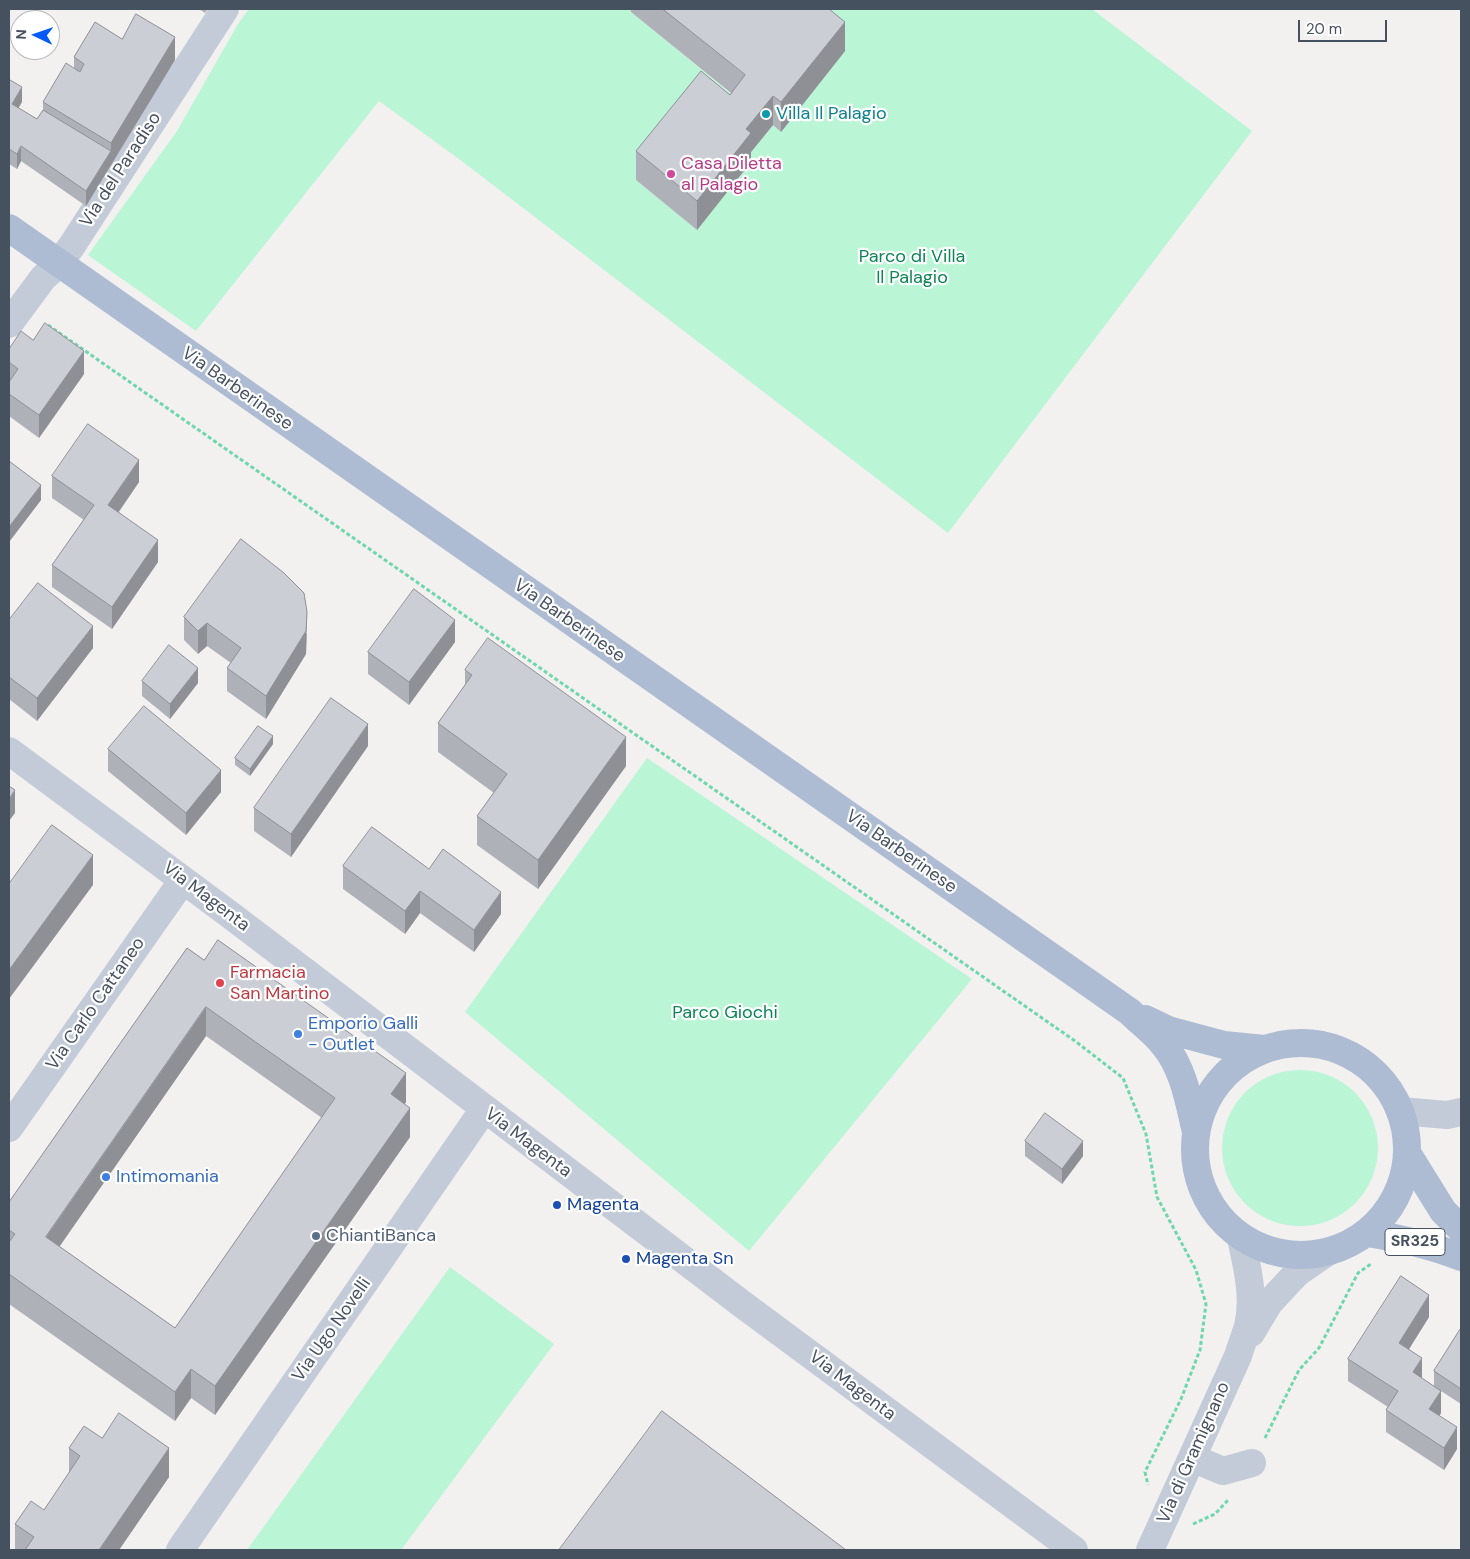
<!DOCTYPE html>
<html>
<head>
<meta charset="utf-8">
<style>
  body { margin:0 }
  #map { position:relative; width:1470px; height:1559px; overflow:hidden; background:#f3f0f0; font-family:"DM Sans",sans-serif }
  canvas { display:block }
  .frame { position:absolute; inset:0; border:10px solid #465160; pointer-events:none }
  .north { position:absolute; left:10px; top:10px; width:50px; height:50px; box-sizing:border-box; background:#fff; border:1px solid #b5b9bf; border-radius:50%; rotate:273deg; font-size:14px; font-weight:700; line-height:20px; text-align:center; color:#465160 }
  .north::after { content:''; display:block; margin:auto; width:18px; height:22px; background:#0459f9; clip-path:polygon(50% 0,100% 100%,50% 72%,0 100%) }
  .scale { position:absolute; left:1298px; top:20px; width:89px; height:22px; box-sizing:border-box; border:2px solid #465160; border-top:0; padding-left:6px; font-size:15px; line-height:18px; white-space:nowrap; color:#465160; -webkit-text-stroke:4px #fff; paint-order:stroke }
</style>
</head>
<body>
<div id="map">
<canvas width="1470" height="1559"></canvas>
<div class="frame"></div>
<div class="north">N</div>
<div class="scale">20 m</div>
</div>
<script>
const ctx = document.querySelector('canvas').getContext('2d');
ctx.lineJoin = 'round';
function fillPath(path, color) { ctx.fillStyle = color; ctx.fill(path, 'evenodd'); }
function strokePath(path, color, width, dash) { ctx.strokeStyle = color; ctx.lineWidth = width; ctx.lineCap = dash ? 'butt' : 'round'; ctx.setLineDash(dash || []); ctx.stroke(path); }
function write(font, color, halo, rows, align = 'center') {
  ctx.font = font + ' "DM Sans",sans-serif'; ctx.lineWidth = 4.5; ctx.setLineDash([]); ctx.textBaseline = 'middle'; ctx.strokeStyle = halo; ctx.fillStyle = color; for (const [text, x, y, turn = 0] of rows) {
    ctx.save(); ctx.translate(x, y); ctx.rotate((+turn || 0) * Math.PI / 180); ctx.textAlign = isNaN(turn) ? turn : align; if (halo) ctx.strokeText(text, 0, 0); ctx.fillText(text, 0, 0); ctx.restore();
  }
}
const green = new Path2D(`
  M249 9H633L631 12 745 105 636 180 697 230 746 158 773 125 781 131 793 9H1092L1252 131 948 533 459 159 379 101 196 331 88 255 177 131 238 24Z
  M647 758 972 979 749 1251 465 1012Z
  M1222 1148a78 78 0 1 1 156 0a78 78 0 1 1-156 0Z
  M450 1267 554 1344 401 1550H247Z`);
const path = new Path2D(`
  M48 325 1075 1041 1123 1078 1146 1134 1157 1197 1196 1270 1206 1304 1200 1350 1181 1399 1145 1472 1148 1485
  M1265 1438 1299 1370 1319 1348 1358 1273 1371 1264
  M1193 1524 1215 1514 1228 1500`);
const minor = new Path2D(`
  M9 324 43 278 58 264 71 247 225 9
  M9 751 229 914 742 1304 1074 1550
  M1400 1111 1447 1115 1461 1112
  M9 1128 183 880
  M1251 1333 1269 1303 1297 1273 1326 1253
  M1192 1458 1223 1471 1252 1463
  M180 1550 484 1109
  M1150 1550 1238 1356C1241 1346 1245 1336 1248 1326 1255 1297 1247 1266 1241 1238`);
const major = new Path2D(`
  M9 228 1130 1012C1141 1023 1155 1033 1164 1045 1184 1069 1189 1103 1196 1132
  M1145 1019 1168 1030 1224 1045 1264 1049
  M1195 1149a106 106 0 1 1 212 0a106 106 0 1 1-212 0Z
  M1407 1153 1443 1211 1461 1229
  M1367 1233C1399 1238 1430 1245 1461 1257`);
const wall = new Path2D(`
  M199 9H208L205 13Z
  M631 9H829L845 51 781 132 773 125 751 152V162L697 230 636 180V151L730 95 731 93 631 12Z
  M122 39 175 60 86 206 21 161 17 169 9 164V83L22 102 18 108 37 119 43 110V102L74 68V57Z
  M33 340 84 374 39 438 9 416V349Z
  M9 461 41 500 9 542Z
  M52 476 139 482 119 512 158 562 112 629 52 587V565L84 520 52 498Z
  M184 617 307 634 306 654 266 719 227 691V668L231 663 207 646 198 654 184 640Z
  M9 620 93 648 37 721 9 699Z
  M455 642 409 705 368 674V652Z
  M465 670 626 766 538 889 477 845V816L494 793 438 752V723L465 685Z
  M142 681 198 683 170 719 142 696Z
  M273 744 250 776 235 765V758Z
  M368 746 291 857 254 831V808Z
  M108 749 221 792 186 835 108 771Z
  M343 866 501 914 474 952 420 913 405 934 343 889Z
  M187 948 406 1102 405 1104 410 1137 215 1415 191 1398 175 1421 9 1304V1202ZM206 1036 322 1118 175 1328 59 1246Z
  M1025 1141 1083 1156 1062 1184 1025 1156Z
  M1429 1317 1409 1349 1422 1378 1434 1386V1371L1461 1328V1404L1441 1391V1413L1439 1416 1457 1449 1444 1470 1386 1432V1410L1388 1407 1348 1381V1359Z
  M102 1438 169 1477 119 1550H15V1524L44 1510 69 1473V1448Z`);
const shadedWall = new Path2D(`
  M845 22V51L781 132V102Z
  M175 37V60L86 206V191L111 151V143Z
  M22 87V102L12 119V104Z
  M773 96V125L751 152V162L697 230V201L746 129Z
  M21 146V161L17 169V154Z
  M84 351V374L39 438V415Z
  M139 460V482L108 527V505Z
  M41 485V500L9 542V527Z
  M158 540V562L112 629V607Z
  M307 612 306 654 266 719V696Z
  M455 620V642L409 705V682Z
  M207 623V646L198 654V631Z
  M93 626V648L37 721V698Z
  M198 668V683L170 719V704Z
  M368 724V746L291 857V834Z
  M273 736V744L250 776V769Z
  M626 737V766L538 889V860Z
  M221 770V792L186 835V813Z
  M15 790V813L9 821V799Z
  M93 855V885L9 999V970Z
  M420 891V913L405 934V911Z
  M501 892V914L474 952V930Z
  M206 1007V1036L46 1266V1237Z
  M406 1073V1102L391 1124V1094Z
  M410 1108V1137L215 1415V1386Z
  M1083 1141V1156L1062 1184V1169Z
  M1429 1295V1317L1399 1365V1343Z
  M1422 1358V1380L1413 1372Z
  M191 1369V1398L175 1421V1392Z
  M1441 1391V1413L1429 1432V1409Z
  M1457 1427V1449L1444 1470V1448Z
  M169 1448V1477L119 1550H99Z`);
const building = new Path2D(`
  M663 9H829L845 22 781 102 773 96 746 129 751 133 697 201 636 151 701 71 730 95 745 75Z
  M136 14 175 37 111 143 43 102 66 63 80 72 84 64 74 57 95 22 122 39Z
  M10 80 22 87 12 104 37 119 43 110 111 151 86 191 21 146 17 154 9 149V83Z
  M45 323 84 351 39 415 9 394V382L18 369 9 362V349L21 331 33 340Z
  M88 424 139 460 108 505 158 540 112 607 52 565 94 505 52 476Z
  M9 461 41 485 9 527Z
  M241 539 284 573 304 593 307 612 306 631 266 696 227 668 241 648 207 623 198 631 184 617Z
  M38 583 93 626 37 698 9 677V620Z
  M414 589 455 620 409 682 368 652Z
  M488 638 626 737 538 860 477 816 507 774 438 723 472 675 465 670Z
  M169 645 198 668 170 704 142 681Z
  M331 698 368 724 291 834 254 808Z
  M144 706 221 770 186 813 108 749Z
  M258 726 273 736 250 769 235 758Z
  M9 786 15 790 9 799Z
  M52 825 93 855 9 970V884Z
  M372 827 429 869 443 849 501 892 474 930 420 891 405 911 343 866Z
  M218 940 406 1073 391 1094 410 1108 215 1386 191 1369 175 1392 9 1274V1242L15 1234 9 1230V1202L187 948 204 960ZM206 1007 335 1098 175 1328 46 1237Z
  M1045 1113 1083 1141 1062 1169 1025 1141Z
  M1401 1276 1429 1295 1399 1343 1422 1358 1413 1372 1441 1391 1429 1409 1457 1427 1444 1448 1386 1410 1398 1391 1348 1359Z
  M1461 1328V1389L1434 1371Z
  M662 1411 846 1550H559Z
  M119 1413 169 1448 99 1550H25L34 1537 15 1524 31 1501 44 1510 80 1456 69 1448 84 1426 102 1438Z`);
const markers = [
  [766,114,5,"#0f9aa8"],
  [671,174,5,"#d1479c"],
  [220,983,5,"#e0444e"],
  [298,1034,5,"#3f7fe0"],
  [106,1177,5,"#3f7fe0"],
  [557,1205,5,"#1a4fb4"],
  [316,1236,5,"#5c6f8a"],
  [626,1259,5,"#1a4fb4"]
];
const shields = [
  [1415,1242,60]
];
const shieldNames = [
  ["SR325",1415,1242]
];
const cultureNames = [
  ["Villa Il Palagio",776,114]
];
const hotelNames = [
  ["Casa Diletta",681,164],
  ["al Palagio",681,185]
];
const streetNames = [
  ["Via del Paradiso",121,170,-57],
  ["Via Barberinese",237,389,35],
  ["Via Barberinese",569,621,35],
  ["Via Barberinese",901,852,35],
  ["Via Magenta",206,897,37],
  ["Via Carlo Cattaneo",96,1004,-55],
  ["Via Magenta",528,1143,37],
  ["Via Ugo Novelli",332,1330,-55],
  ["Via Magenta",852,1386,37],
  ["Via di Gramignano",1194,1453,-66]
];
const parkNames = [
  ["Parco di Villa",912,257],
  ["Il Palagio",912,278],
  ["Parco Giochi",725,1013]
];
const healthNames = [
  ["Farmacia",230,973],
  ["San Martino",230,994]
];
const shopNames = [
  ["Emporio Galli",308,1024],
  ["- Outlet",308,1045],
  ["Intimomania",116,1177]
];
const transitNames = [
  ["Magenta",567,1205],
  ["Magenta Sn",636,1259]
];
const serviceNames = [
  ["ChiantiBanca",326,1236]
];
fillPath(green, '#baf5d6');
strokePath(path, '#6ed7ac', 3, [4, 2.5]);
strokePath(minor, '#c2cbd7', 28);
strokePath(major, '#adbcd2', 28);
fillPath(wall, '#afb1b8');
fillPath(shadedWall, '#8f9096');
fillPath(building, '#ccced6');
strokePath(building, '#8f9096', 1);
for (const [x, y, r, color] of markers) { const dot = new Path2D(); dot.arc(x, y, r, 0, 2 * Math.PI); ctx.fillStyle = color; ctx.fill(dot); strokePath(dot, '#fff', 2); }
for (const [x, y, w] of shields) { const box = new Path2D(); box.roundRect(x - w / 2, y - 13.5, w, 27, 4); ctx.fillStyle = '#fff'; ctx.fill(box); strokePath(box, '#465160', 1); }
write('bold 16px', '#465160', null, shieldNames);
write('18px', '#0d838f', '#fff', cultureNames, 'left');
write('18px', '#b23c85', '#fff', hotelNames, 'left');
write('18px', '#465160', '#fff', streetNames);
write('18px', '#0c8654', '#fff', parkNames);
write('18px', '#be3a42', '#fff', healthNames, 'left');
write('18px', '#366cbe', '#fff', shopNames, 'left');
write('18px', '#164399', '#fff', transitNames, 'left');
write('18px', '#4e5e75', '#fff', serviceNames, 'left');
</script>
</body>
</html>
